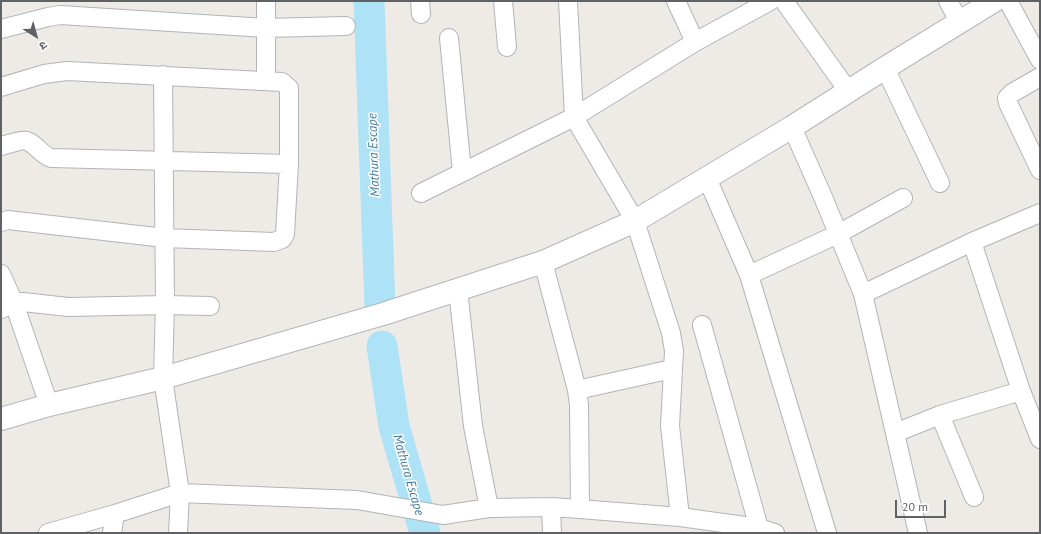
<!DOCTYPE html>
<html>
<head>
<meta charset="utf-8">
<style>
  body { margin:0 }
  #map { position:relative; width:1041px; height:534px; overflow:hidden; background:#eeebe6; font-family:"PT Sans","Noto Sans Devanagari",sans-serif }
  canvas { display:block }
  .frame { position:absolute; inset:0; border:2px solid #5e6265; pointer-events:none }
  .north { position:absolute; left:16px; top:16px; width:40px; height:40px; -webkit-text-stroke:3px #fff; paint-order:stroke; rotate:143deg; font-size:11px; font-weight:700; line-height:16px; text-align:center; color:#5e6265 }
  .north::after { content:''; display:block; margin:auto; width:14px; height:18px; background:#5e6265; clip-path:polygon(50% 0,100% 100%,50% 72%,0 100%) }
  .scale { position:absolute; left:895px; top:500px; width:51px; height:18px; box-sizing:border-box; border:2px solid #5e6265; border-top:0; padding-left:5px; font-size:12px; line-height:14px; white-space:nowrap; color:#5e6265; -webkit-text-stroke:3px #fff; paint-order:stroke }
</style>
</head>
<body>
<div id="map">
<canvas width="1041" height="534"></canvas>
<div class="frame"></div>
<div class="north">उ</div>
<div class="scale">20 m</div>
</div>
<script>
const ctx = document.querySelector('canvas').getContext('2d');
ctx.lineJoin = 'round';
function strokePath(path, color, width, dash) { ctx.strokeStyle = color; ctx.lineWidth = width; ctx.lineCap = dash ? 'butt' : 'round'; ctx.setLineDash(dash || []); ctx.stroke(path); }
function write(font, color, halo, rows, align = 'center') {
  ctx.font = font + ' "PT Sans",sans-serif'; ctx.lineWidth = 3; ctx.setLineDash([]); ctx.textBaseline = 'middle'; ctx.strokeStyle = halo; ctx.fillStyle = color; for (const [text, x, y, turn = 0] of rows) {
    ctx.save(); ctx.translate(x, y); ctx.rotate((+turn || 0) * Math.PI / 180); ctx.textAlign = isNaN(turn) ? turn : align; if (halo) ctx.strokeText(text, 0, 0); ctx.fillText(text, 0, 0); ctx.restore();
  }
}
const river = new Path2D(`
  M369 1 380 308
  M382 346 394 426 425 533`);
const street = new Path2D(`
  M266 1V80
  M420 1 421 14
  M503 1 507 47
  M568 1 574 117 635 221 671 333 674 351 670 426 680 517
  M676 1 695 42
  M784 1 849 92
  M948 1 960 23
  M1008 1 1040 60
  M1 29 48 17 60 15 266 28 346 26
  M449 38 462 172
  M885 68 940 183
  M163 75 165 305 163 378 180 493 178 533
  M1040 77 1012 93 1007 98 1008 103 1040 170
  M1 87 44 74 67 71 282 82 289 88V164L285 234 282 239 274 242 165 238 8 220 1 222
  M792 127 823 197 863 294 918 533
  M1 146C7 145 22 139 27 141 36 144 41 155 51 158L289 164
  M707 178 749 275 827 533
  M421 193 574 117 695 42 770 1
  M972 242 1021 391 1040 439
  M543 262 577 390 579 405 580 509
  M1 274 14 303 49 405
  M749 275 838 234 903 198
  M458 290 473 426 489 508
  M863 294 972 242 1040 213
  M1 309 14 303 23 302 68 307 165 305 210 306
  M702 325 759 528
  M577 390 672 369
  M940 415 974 497
  M895 433 940 415 1021 391
  M551 507 552 533
  M48 533 115 514 180 493 357 500 443 515 489 508 551 507 580 509 680 517 759 528 775 533
  M112 533 115 514`);
const secondary = new Path2D(`
  M1 419 49 405 163 378 383 314 543 262 635 221 792 127 885 68 994 1`);
const waterNames = [
  ["Mathura Escape",374,155,-92],
  ["Mathura Escape",408,475,74]
];
strokePath(river, '#aee3f7', 31);
strokePath(street, '#b1b4b7', 20);
strokePath(secondary, '#b2b6b9', 24);
strokePath(street, '#fff', 18);
strokePath(secondary, '#fff', 22);
write('italic 13px', '#457a97', '#fff', waterNames);
</script>
</body>
</html>
